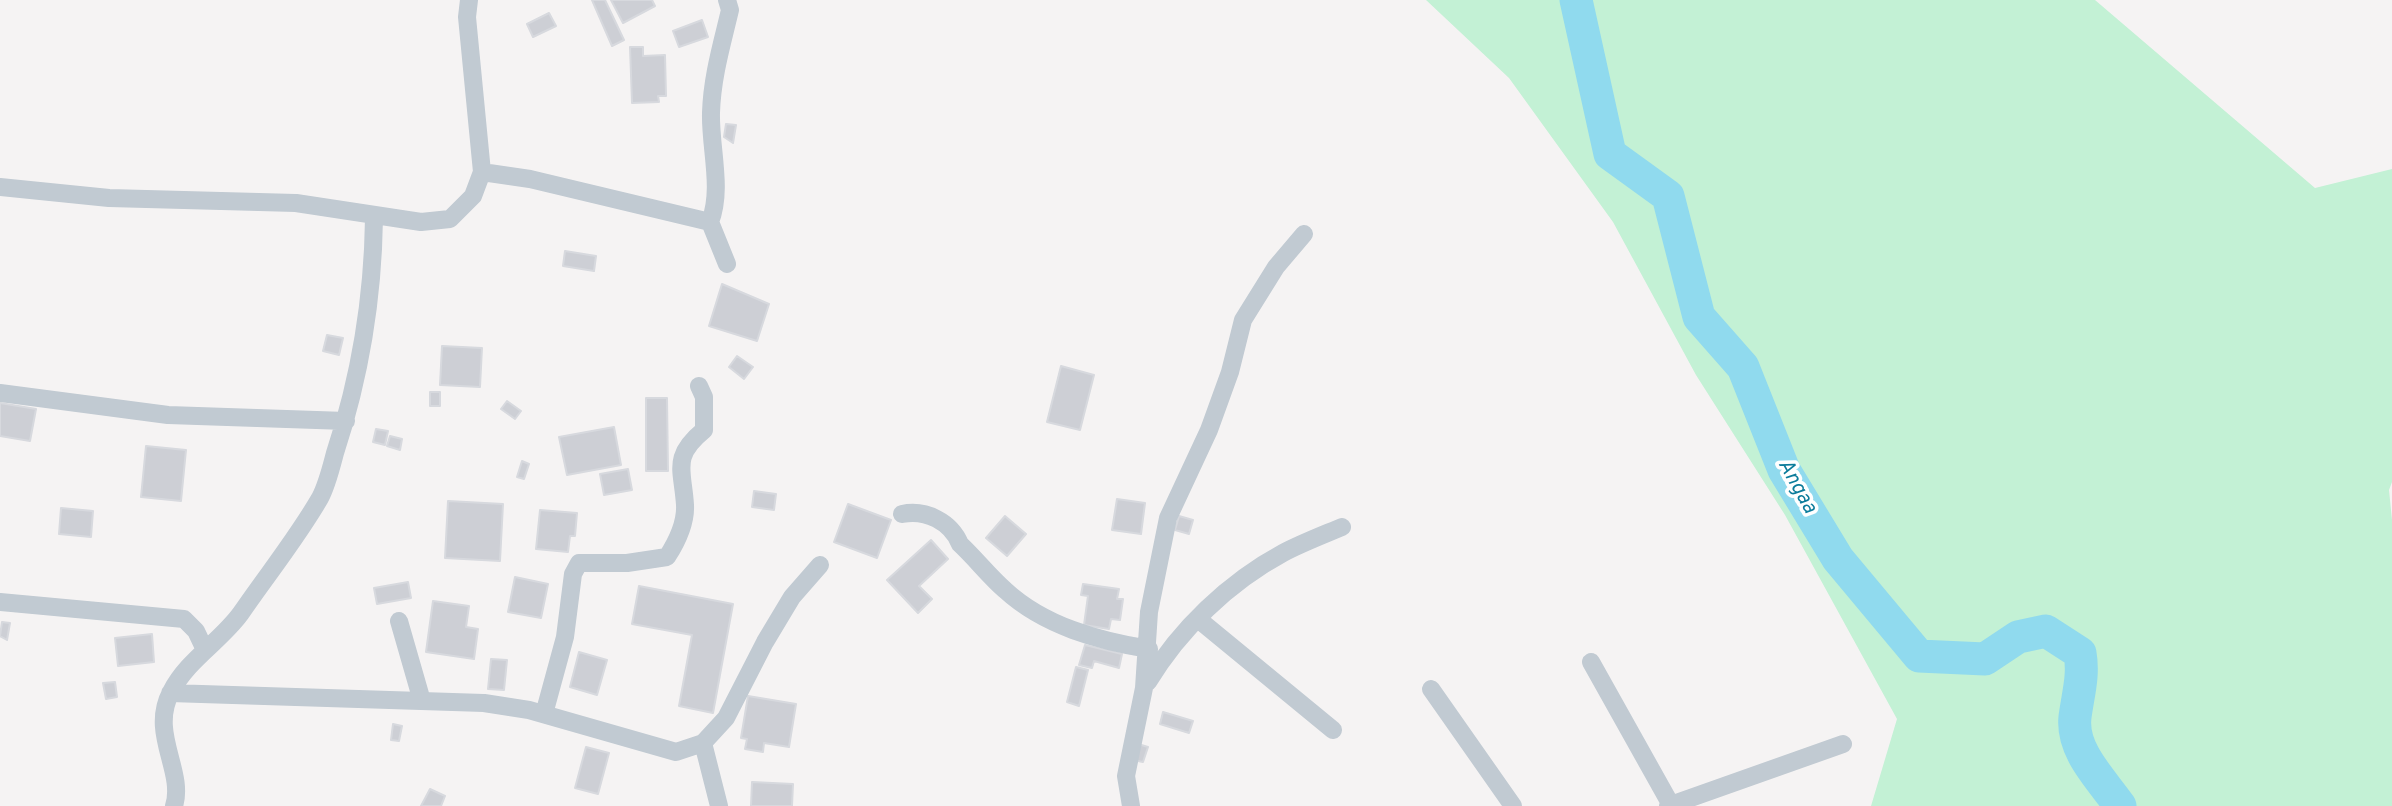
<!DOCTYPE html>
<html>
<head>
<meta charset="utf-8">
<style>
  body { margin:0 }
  canvas { display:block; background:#f5f3f3 }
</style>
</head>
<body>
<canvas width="2392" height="806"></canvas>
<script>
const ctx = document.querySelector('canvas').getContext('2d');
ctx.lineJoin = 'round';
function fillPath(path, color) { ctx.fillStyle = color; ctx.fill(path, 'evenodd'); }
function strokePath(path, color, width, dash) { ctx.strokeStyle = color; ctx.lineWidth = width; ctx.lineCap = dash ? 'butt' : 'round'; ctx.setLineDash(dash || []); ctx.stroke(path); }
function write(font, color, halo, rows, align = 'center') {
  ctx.font = font + ' Overpass,sans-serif'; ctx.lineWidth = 7; ctx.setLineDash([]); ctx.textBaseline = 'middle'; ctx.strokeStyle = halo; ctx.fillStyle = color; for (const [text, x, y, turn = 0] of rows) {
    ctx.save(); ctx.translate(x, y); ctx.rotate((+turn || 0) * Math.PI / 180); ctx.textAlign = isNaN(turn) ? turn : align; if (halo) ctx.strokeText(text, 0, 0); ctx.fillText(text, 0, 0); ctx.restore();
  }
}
const green = new Path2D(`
  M1426 0H2095L2315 188 2392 169V482L2389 490 2392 520V806H1871L1897 719 1785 515 1696 375 1613 222 1509 78Z`);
const river = new Path2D(`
  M1576 0 1610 154 1668 196 1699 317 1743 367 1784 470 1838 559 1919 656 1985 659 2018 637 2046 631 2080 653C2084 676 2078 694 2075 717 2071 751 2102 780 2120 806`);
const building = new Path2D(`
  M592 0H605L624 40 612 46Z
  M611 0H652L655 6 623 23Z
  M549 13 556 26 533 37 527 24Z
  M702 20 708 37 679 47 673 31Z
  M630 47H643V56L665 55 666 96H658L659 102 632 103Z
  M726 124 736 125 733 143 724 137Z
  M565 251 596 256 594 271 563 266Z
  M722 284 769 304 757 341 709 326Z
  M327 335 343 338 339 355 323 351Z
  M442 346 482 348 480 387 440 385Z
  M737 356 753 367 744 379 729 367Z
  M1061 366 1094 375 1080 430 1047 422Z
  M430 392H440V406H430Z
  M646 398H667L668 471H646Z
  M507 401 521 411 515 419 501 409Z
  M0 403 36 409 30 441 0 436Z
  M614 427 621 465 567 475 559 437Z
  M376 429 388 431 385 445 373 442Z
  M390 436 402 439 400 450 387 446Z
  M146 446 186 450 181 501 141 497Z
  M522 461 529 464 524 479 517 477Z
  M628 469 632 490 604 495 600 474Z
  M754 491 776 494 774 510 752 507Z
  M1117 499 1145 503 1141 534 1112 530Z
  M448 501 503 504 500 561 445 558Z
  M848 504 891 520 877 558 834 542Z
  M61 508 93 511 91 537 59 534Z
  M540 510 577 513 575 536H570L568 552 536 549Z
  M1005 516 1026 534 1007 556 986 538Z
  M1179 516 1193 520 1189 534 1175 530Z
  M931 540 948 559 919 586 932 599 918 613 887 580Z
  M515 577 548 584 541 618 508 612Z
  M408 582 411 598 377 604 374 588Z
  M1083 584 1119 589 1117 599H1123L1120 620 1111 619 1109 629 1084 625 1088 596 1081 595Z
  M639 586 733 604 713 713 679 706 692 635 632 624Z
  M433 601 469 606 466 627 478 629 474 659 426 652Z
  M2 622 10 623 7 640 0 636Z
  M152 634 154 662 118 666 115 638Z
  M1085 645 1122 654 1119 668 1094 661 1092 668 1079 665Z
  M579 652 607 660 597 695 570 687Z
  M491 659 507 660 504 690 488 689Z
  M1076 667 1088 670 1079 706 1067 702Z
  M115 682 117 697 106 699 103 683Z
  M748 696 796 704 789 747 764 743 763 752 745 749 747 739 741 738Z
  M1163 712 1193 721 1189 733 1160 724Z
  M393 724 402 726 399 741 391 740Z
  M1138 744 1148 747 1143 762 1133 760Z
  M586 747 609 753 598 794 575 788Z
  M752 782 793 784 792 806H751Z
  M430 789 445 796 441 806H421Z`);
const street = new Path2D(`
  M482 172 530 179 710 222 727 264
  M0 187 109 198 296 203 421 222 450 219 473 196 482 172 467 17 469 0
  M710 222C723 189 710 148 711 113 712 77 722 44 730 10L727 0
  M0 393 168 415 346 421
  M902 514C926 509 951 522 960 544 976 559 989 576 1005 590 1044 626 1099 641 1149 649
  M0 602 184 619 196 631 205 650
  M1198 619 1333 730
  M399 621 422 701
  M1591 662 1671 805
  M1148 682C1179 630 1229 582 1283 553 1302 543 1323 535 1342 527
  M1431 689 1513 806
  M170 693 484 703 529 710 676 752 703 743 726 718 765 642 792 597 820 565
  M544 714 565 637 573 574 579 563H627L667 557C676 543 686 523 685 505 683 470 671 457 704 430V397L699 386
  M703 743 719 806
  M174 806C185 771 149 733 171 692 187 660 221 641 241 613 267 575 297 538 320 498 327 485 331 468 335 453 360 377 373 297 374 218
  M1131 806 1126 776 1144 688 1149 612 1168 518 1209 430 1230 372 1243 320 1276 267 1304 234
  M1668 806 1843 744`);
const waterNames = [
  ["Angaa",1796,487,61]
];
fillPath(green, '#c3f1d5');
strokePath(river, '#90daee', 33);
fillPath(building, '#cdcfd5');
strokePath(building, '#d7d9de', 2);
strokePath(street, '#c1cad2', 18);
write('italic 21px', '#0c7c9b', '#fff', waterNames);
</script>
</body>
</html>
